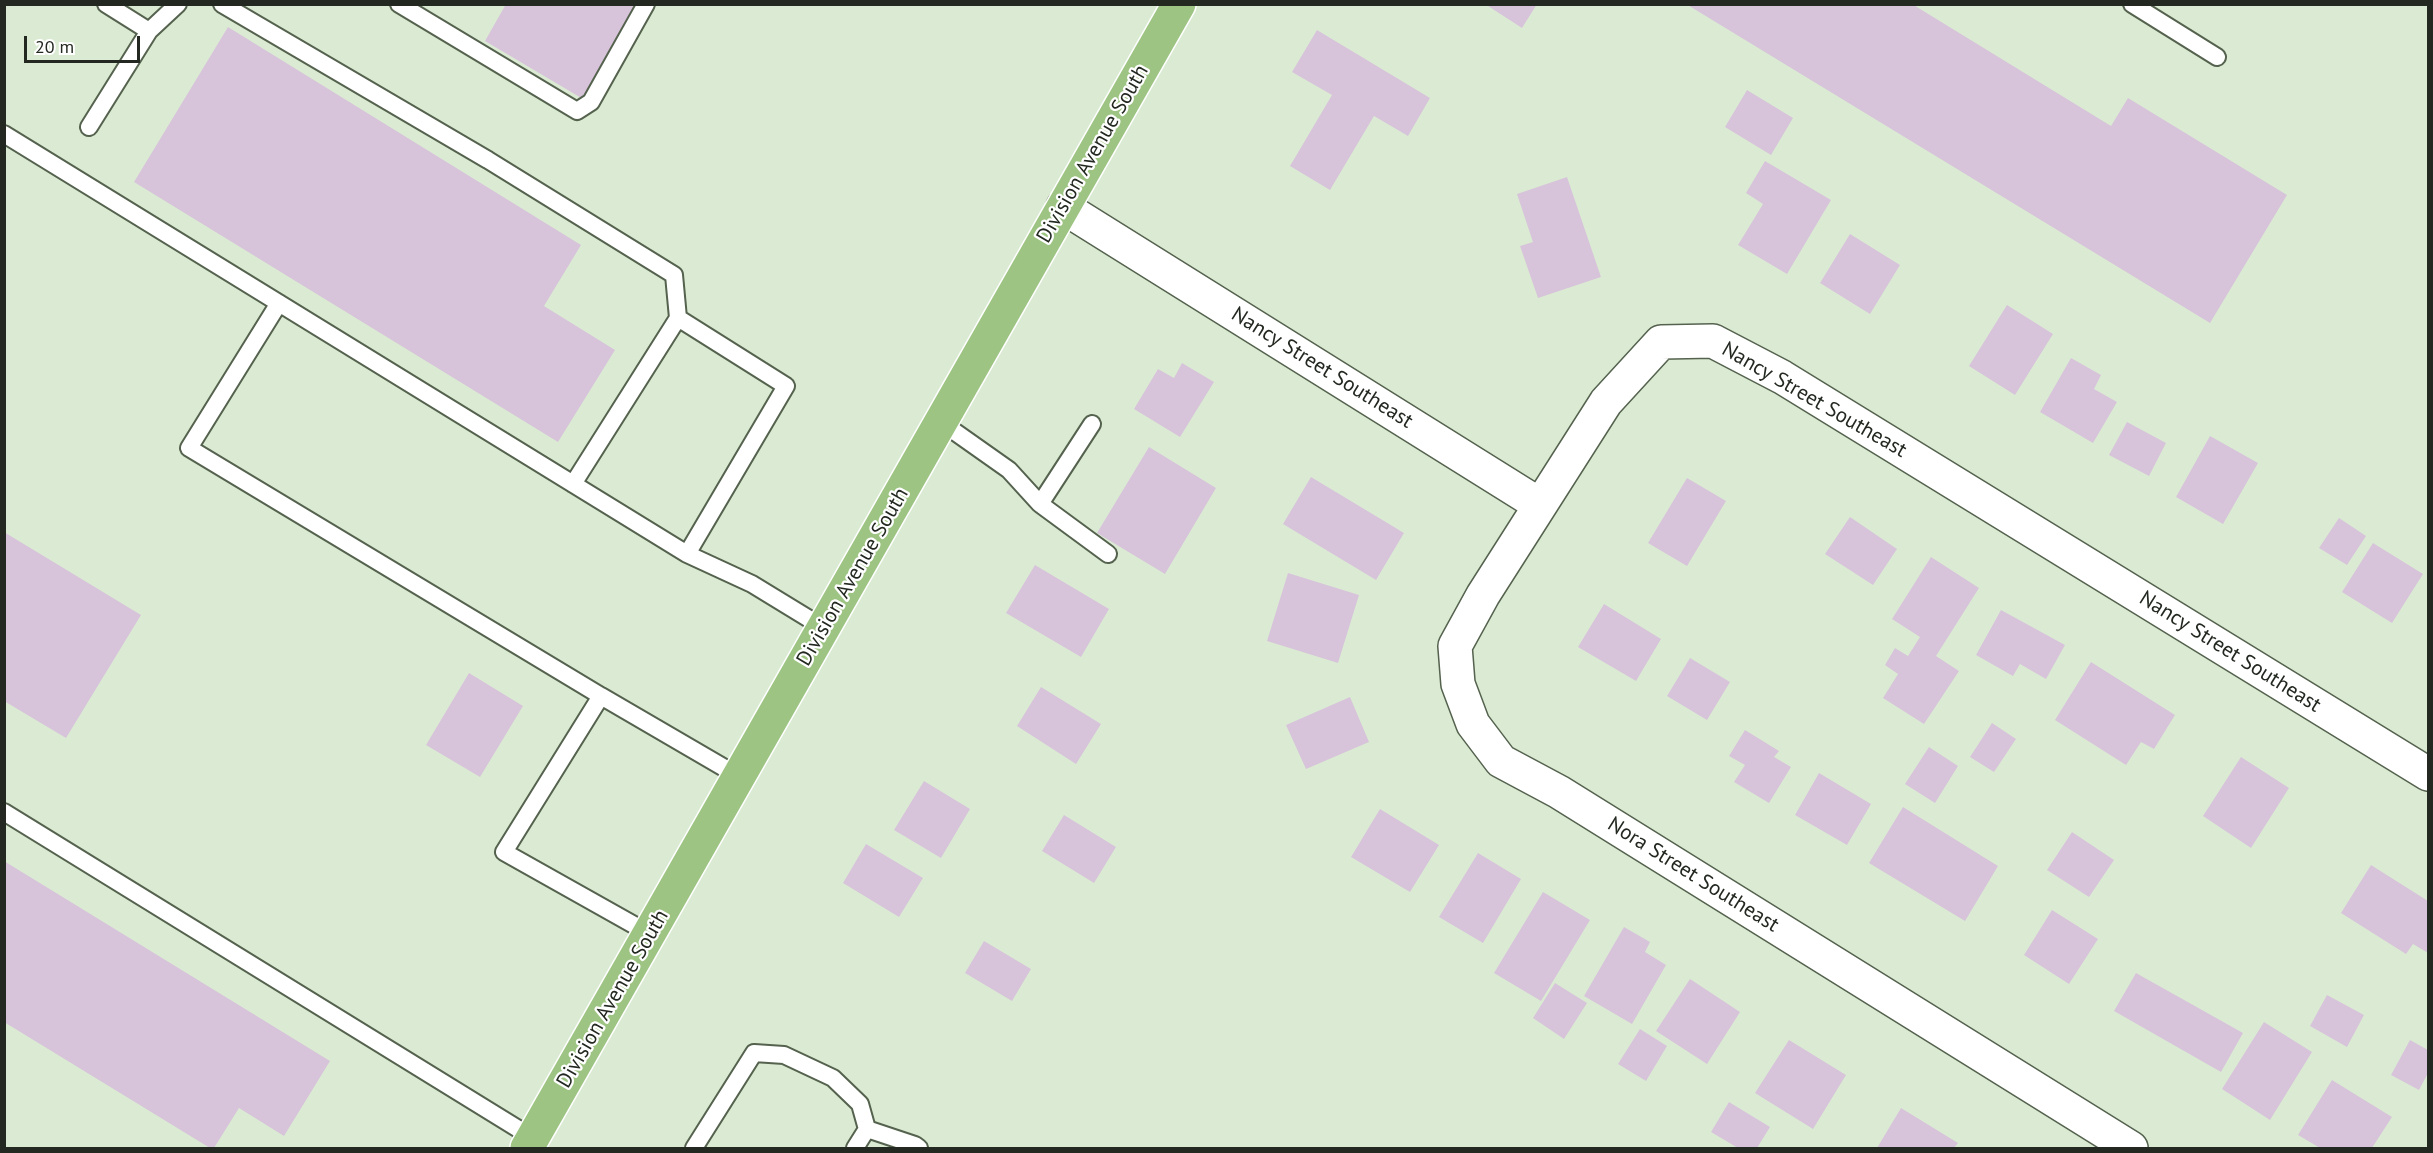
<!DOCTYPE html>
<html>
<head>
<meta charset="utf-8">
<style>
  body { margin:0 }
  #map { position:relative; width:2433px; height:1153px; overflow:hidden; background:#dbebd3; font-family:"PT Sans",sans-serif }
  canvas { display:block }
  .frame { position:absolute; inset:0; border:6px solid #232921; pointer-events:none }
  .scale { position:absolute; left:24px; top:36px; width:116px; height:27px; box-sizing:border-box; border:3px solid #232921; border-top:0; padding-left:8px; font-size:18px; line-height:21px; white-space:nowrap; color:#232921; -webkit-text-stroke:4px #fff; paint-order:stroke }
</style>
</head>
<body>
<div id="map">
<canvas width="2433" height="1153"></canvas>
<div class="frame"></div>
<div class="scale">20 m</div>
</div>
<script>
const ctx = document.querySelector('canvas').getContext('2d');
ctx.lineJoin = 'round';
function fillPath(path, color) { ctx.fillStyle = color; ctx.fill(path, 'evenodd'); }
function strokePath(path, color, width, dash) { ctx.strokeStyle = color; ctx.lineWidth = width; ctx.lineCap = dash ? 'butt' : 'round'; ctx.setLineDash(dash || []); ctx.stroke(path); }
function write(font, color, halo, rows, align = 'center') {
  ctx.font = font + ' "PT Sans",sans-serif'; ctx.lineWidth = 4.5; ctx.setLineDash([]); ctx.textBaseline = 'middle'; ctx.strokeStyle = halo; ctx.fillStyle = color; for (const [text, x, y, turn = 0] of rows) {
    ctx.save(); ctx.translate(x, y); ctx.rotate((+turn || 0) * Math.PI / 180); ctx.textAlign = isNaN(turn) ? turn : align; if (halo) ctx.strokeText(text, 0, 0); ctx.fillText(text, 0, 0); ctx.restore();
  }
}
const building = new Path2D(`
  M506 4H639L583 99 485 41Z
  M1485 4H1537L1522 28Z
  M1686 4H1912L2111 126 2128 98 2287 195 2210 323Z
  M228 27 581 245 544 306 615 350 558 442 134 182Z
  M1317 30 1430 98 1408 136 1374 116 1330 190 1290 166 1332 95 1292 72Z
  M1747 90 1793 118 1771 155 1725 127Z
  M1765 161 1831 200 1787 274 1738 245 1763 204 1746 193Z
  M1567 177 1601 277 1538 298 1520 246 1533 242 1517 194Z
  M1850 234 1900 265 1870 314 1820 283Z
  M2007 305 2053 334 2015 395 1969 366Z
  M2071 358 2101 375 2094 389 2117 402 2093 443 2040 412Z
  M1182 363 1214 382 1180 437 1134 409 1158 369 1174 378Z
  M2127 422 2166 443 2149 476 2109 455Z
  M2210 436 2258 463 2223 524 2176 497Z
  M1149 447 1216 488 1165 574 1097 533Z
  M1311 477 1404 533 1376 580 1283 524Z
  M1687 478 1726 501 1687 566 1648 543Z
  M1850 517 1897 549 1873 585 1825 554Z
  M2339 518 2366 536 2347 565 2319 548Z
  M4 532 141 615 66 738 4 701Z
  M2373 543 2423 574 2392 623 2342 592Z
  M1931 557 1979 588 1936 656 1959 671 1924 724 1883 698 1898 674 1885 665 1895 648 1908 656 1920 637 1892 619Z
  M1035 565 1109 609 1081 657 1006 613Z
  M1288 573 1359 595 1338 663 1267 641Z
  M1604 604 1661 639 1636 681 1578 647Z
  M2001 610 2065 645 2046 679 2020 664 2013 676 1976 655Z
  M1690 658 1730 682 1707 720 1667 696Z
  M2091 662 2175 715 2154 749 2141 742 2126 765 2055 720Z
  M469 673 523 706 480 777 426 745Z
  M1041 687 1101 724 1076 764 1017 726Z
  M1350 697 1369 742 1306 769 1286 725Z
  M1992 723 2016 739 1994 772 1970 757Z
  M1745 730 1779 751 1774 757 1791 767 1769 803 1734 782 1745 765 1729 756Z
  M1929 747 1958 766 1935 803 1905 784Z
  M2241 757 2289 788 2251 848 2203 816Z
  M1819 773 1871 804 1847 845 1795 815Z
  M924 781 970 809 941 858 894 830Z
  M1903 807 1998 866 1965 921 1869 863Z
  M1380 809 1439 845 1410 892 1351 857Z
  M1064 815 1116 847 1094 883 1042 851Z
  M2072 832 2114 860 2089 897 2047 870Z
  M866 844 923 878 899 917 843 883Z
  M1478 853 1521 879 1483 943 1439 917Z
  M4 861 330 1061 284 1136 239 1108 214 1148H210L4 1022Z
  M2371 865 2428 901V953L2413 944 2406 954 2341 913Z
  M1543 892 1590 920 1541 1001 1494 973Z
  M2052 910 2098 939 2069 984 2024 955Z
  M1624 927 1650 942 1645 952 1666 965 1632 1024 1584 996Z
  M984 941 1031 969 1012 1001 965 973Z
  M2136 973 2243 1033 2221 1072 2114 1011Z
  M1690 979 1740 1012 1707 1064 1656 1031Z
  M1555 983 1587 1003 1564 1039 1533 1018Z
  M2327 995 2364 1015 2347 1047 2310 1026Z
  M2264 1022 2312 1052 2270 1120 2222 1089Z
  M1640 1029 1667 1046 1646 1081 1618 1064Z
  M1789 1040 1846 1075 1813 1129 1755 1093Z
  M2410 1040 2428 1050V1073L2419 1090 2391 1075Z
  M2332 1080 2392 1117 2372 1148H2320L2298 1135Z
  M1729 1102 1770 1127 1757 1148H1738L1711 1132Z
  M1901 1108 1958 1143 1954 1148H1877Z`);
const service = new Path2D(`
  M106 4 149 31 178 4
  M222 4 488 160 674 275 678 318
  M399 4 577 111 591 102 646 4
  M2132 4 2217 57
  M89 127 149 31
  M4 134 687 554 752 584 824 628
  M279 303 189 448 601 696
  M941 422 1009 470 1040 504 1092 424
  M573 484 678 318 786 386 687 554
  M1040 504 1108 554
  M4 812 533 1138
  M650 934 504 852 601 696 740 777
  M867 1129 915 1145 919 1148
  M694 1148 754 1053 784 1055 833 1078 860 1104 867 1129 855 1148`);
const minor = new Path2D(`
  M1063 207 1540 505
  M2131 1148 1559 792 1501 761 1473 724 1458 684 1455 646 1483 595 1606 402 1661 342 1713 341 1782 377 2428 774`);
const primary = new Path2D(`
  M527 1148 1179 4`);
const streetNames = [
  ["Division Avenue South",1093,154,-60],
  ["Nancy Street Southeast",1322,368,32],
  ["Nancy Street Southeast",1814,400,30],
  ["Division Avenue South",853,577,-60],
  ["Nancy Street Southeast",2230,652,32],
  ["Nora Street Southeast",1693,875,32],
  ["Division Avenue South",613,999,-60]
];
fillPath(building, '#d7c4da');
strokePath(service, '#54624e', 20);
strokePath(minor, '#54624e', 36);
strokePath(primary, '#fff', 36);
strokePath(service, '#fff', 16);
strokePath(minor, '#fff', 33);
strokePath(primary, '#9dc482', 33);
write('21px', '#232921', '#fff', streetNames);
</script>
</body>
</html>
